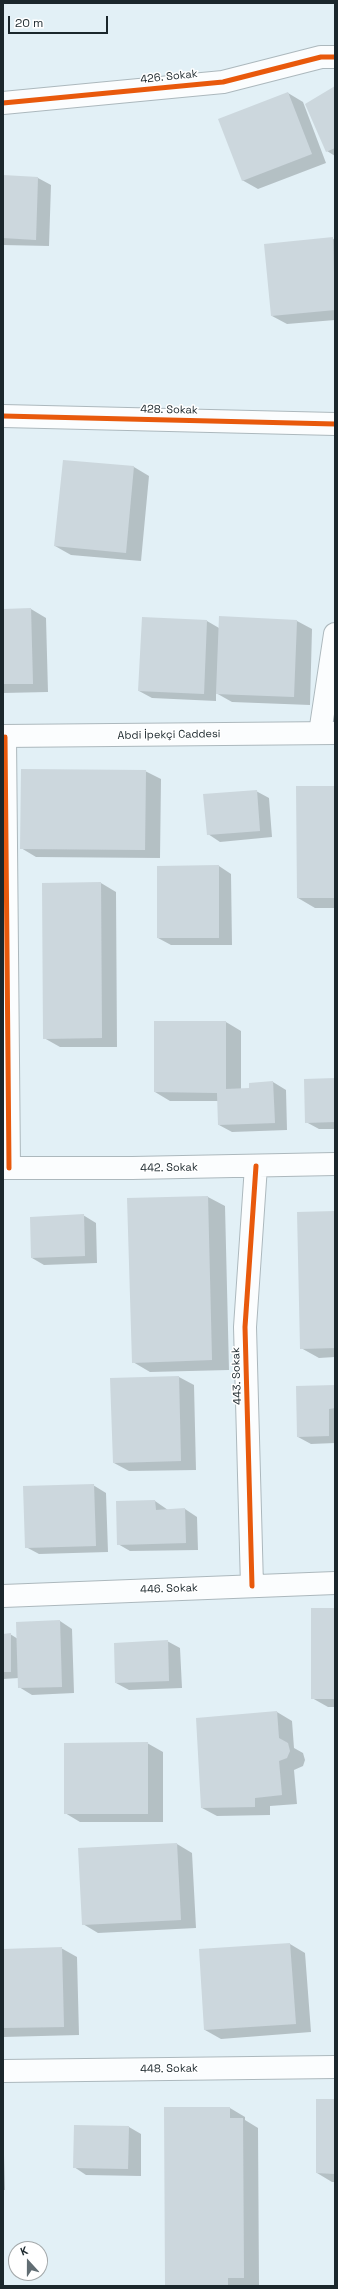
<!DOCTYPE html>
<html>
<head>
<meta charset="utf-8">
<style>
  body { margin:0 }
  #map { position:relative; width:338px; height:2289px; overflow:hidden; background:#e2f0f6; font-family:"Space Grotesk",sans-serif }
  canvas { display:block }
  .frame { position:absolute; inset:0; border:4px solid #1b272c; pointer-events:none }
  .north { position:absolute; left:8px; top:2241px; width:40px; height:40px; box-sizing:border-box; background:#fff; border:1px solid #a4a9ab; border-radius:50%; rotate:339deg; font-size:11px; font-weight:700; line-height:16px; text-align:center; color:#1b272c }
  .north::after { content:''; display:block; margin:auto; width:14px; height:18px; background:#616d73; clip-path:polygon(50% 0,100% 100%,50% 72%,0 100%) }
  .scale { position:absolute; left:8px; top:16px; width:100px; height:18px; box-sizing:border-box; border:2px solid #1b272c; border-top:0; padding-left:5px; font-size:12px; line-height:14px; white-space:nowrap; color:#1b272c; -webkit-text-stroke:3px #fff; paint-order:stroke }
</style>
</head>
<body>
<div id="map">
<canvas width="338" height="2289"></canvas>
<div class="frame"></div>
<div class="north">K</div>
<div class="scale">20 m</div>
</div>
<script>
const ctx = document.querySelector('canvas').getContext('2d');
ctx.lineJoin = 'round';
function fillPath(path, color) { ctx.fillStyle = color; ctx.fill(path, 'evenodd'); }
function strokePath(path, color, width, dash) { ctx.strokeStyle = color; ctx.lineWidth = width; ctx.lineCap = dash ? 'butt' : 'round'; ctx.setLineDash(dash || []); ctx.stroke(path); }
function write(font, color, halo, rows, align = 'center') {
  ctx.font = font + ' "Space Grotesk",sans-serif'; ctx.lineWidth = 3; ctx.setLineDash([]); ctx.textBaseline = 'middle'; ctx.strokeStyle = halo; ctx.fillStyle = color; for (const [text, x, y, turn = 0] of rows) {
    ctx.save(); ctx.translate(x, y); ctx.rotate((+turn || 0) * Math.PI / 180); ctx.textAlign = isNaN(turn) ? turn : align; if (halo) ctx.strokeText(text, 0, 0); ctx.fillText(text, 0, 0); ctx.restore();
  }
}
const shadow = new Path2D(`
  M335 87V156L327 151Z
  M288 93 303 102 326 163 258 189 242 180Z
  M3 176 38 178 51 185 49 246 3 245Z
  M332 238 335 240V320L287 324 272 316Z
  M64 461 134 467 149 476 141 561 71 555 55 546Z
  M31 609 46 618 48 692 3 693V610Z
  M220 617 297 621 312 629 310 705 232 702 216 693V701L152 698 139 691 207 621 219 628Z
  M145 771 161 779 160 858 36 857 21 848Z
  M335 787V908H315L298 898Z
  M256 791 269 798 272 837 220 842 208 834Z
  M219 866 231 874 232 945H171L158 938Z
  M101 883 116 892 117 1047H60L44 1038Z
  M226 1022 241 1031V1089H250V1084L273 1082 286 1090 287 1130 232 1132 219 1125V1101H170L155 1092Z
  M335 1079V1129H319L306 1122Z
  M208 1197 225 1206 229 1370 150 1372 133 1362Z
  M335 1212V1357L319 1358 301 1348Z
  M83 1215 96 1223 97 1263 44 1265 32 1258Z
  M179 1377 194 1385 196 1470 129 1471 114 1463Z
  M335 1386V1443L311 1444 298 1437Z
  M93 1485 106 1493 108 1552 39 1554 26 1547Z
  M155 1501 168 1510 185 1509 197 1517 198 1550 130 1551 118 1544 117 1502Z
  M335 1609V1707H328L312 1698Z
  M60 1621 72 1629 74 1693 32 1695 19 1687V1678L3 1679V1635L10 1634 18 1639Z
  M167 1641 180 1648 182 1688 129 1690 116 1683Z
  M277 1712 292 1721 294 1748 303 1753 305 1760 303 1766 294 1770 297 1804 270 1806V1815L217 1816 202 1808Z
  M147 1743 163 1752V1822H80L65 1813Z
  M177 1844 192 1853 196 1928 98 1933 83 1924Z
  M290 1944 305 1953 311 2032 221 2039 205 2030 200 1950Z
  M61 1948 77 1957 79 2035 3 2037V1950Z
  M335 2100V2182H332L317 2173Z
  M165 2108H230L245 2117V2120L258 2128 259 2286H166Z
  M3 2119 5 2190H3Z
  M129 2127 141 2134V2176L86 2175 74 2167Z`);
const building = new Path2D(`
  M335 86V148L326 152 305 104Z
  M288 92 312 154 242 181 218 119Z
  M3 175 38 177 36 240 3 238Z
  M333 237 335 310 271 316 264 244Z
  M63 460 134 466 126 553 54 546Z
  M31 608 33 684H3V609Z
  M219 616 297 620 294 697 216 694Z
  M142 617 207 620 204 694 138 691Z
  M21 769 146 770 145 850 20 849Z
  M296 786H335V898H297Z
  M257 790 260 831 207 835 203 794Z
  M219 865V938H157V866Z
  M101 882 102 1038 43 1039 42 883Z
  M154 1021H226V1089L249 1088V1083L273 1081 275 1123 218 1125 217 1093 154 1092Z
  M335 1078V1122L305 1123 304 1079Z
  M208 1196 212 1360 132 1363 127 1198Z
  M335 1211V1348L300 1349 297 1212Z
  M84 1214 85 1256 31 1258 30 1217Z
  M179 1376 181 1461 113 1463 110 1378Z
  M335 1385V1408L329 1409V1436L297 1437 296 1386Z
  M94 1484 96 1546 25 1548 23 1486Z
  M155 1500 156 1510 185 1508 186 1543 117 1545 116 1501Z
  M311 1608H335V1699H311Z
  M60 1620 62 1687 18 1688 16 1622Z
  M11 1633V1672H3V1634Z
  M168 1640 169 1681 115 1683 114 1643Z
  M277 1711 279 1738 288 1743 290 1751 287 1758 279 1761 282 1795 255 1798V1807L201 1808 196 1718Z
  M148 1742V1814H64V1743Z
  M177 1843 181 1920 82 1925 78 1848Z
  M290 1943 296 2024 204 2030 199 1949Z
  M62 1947 64 2027 3 2028V1949Z
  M316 2099H335V2174L316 2173Z
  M164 2107H230V2118H243L244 2278H228V2286H165Z
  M74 2125 129 2126 128 2169 73 2168Z`);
const street = new Path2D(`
  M3 103 223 82 321 57H335
  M3 416 335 424
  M5 737 9 1168
  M3 1168H132L335 1164
  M252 1586 245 1327 256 1166
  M3 1596 335 1583
  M3 2071 335 2067`);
const secondary = new Path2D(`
  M320 733 335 634
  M3 736 335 733`);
const cycleway = new Path2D(`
  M3 103 223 82 321 57H335
  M3 416 335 424
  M5 737 9 1168
  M252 1586 245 1327 256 1166`);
const streetNames = [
  ["426. Sokak",169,77,-6],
  ["428. Sokak",169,410,1],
  ["Abdi İpekçi Caddesi",169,735,-1],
  ["442. Sokak",169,1168,-1],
  ["443. Sokak",237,1376,-92],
  ["446. Sokak",169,1589,-2],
  ["448. Sokak",169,2069,-1]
];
fillPath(shadow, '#0003');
fillPath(building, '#ccd7dd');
strokePath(street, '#acb8bd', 24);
strokePath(secondary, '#acb8bd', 24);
strokePath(street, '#fbfdfe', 22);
strokePath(secondary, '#fbfdfe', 22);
strokePath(cycleway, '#e8590c', 5);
write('11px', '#1b272c', '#fff', streetNames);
</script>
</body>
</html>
